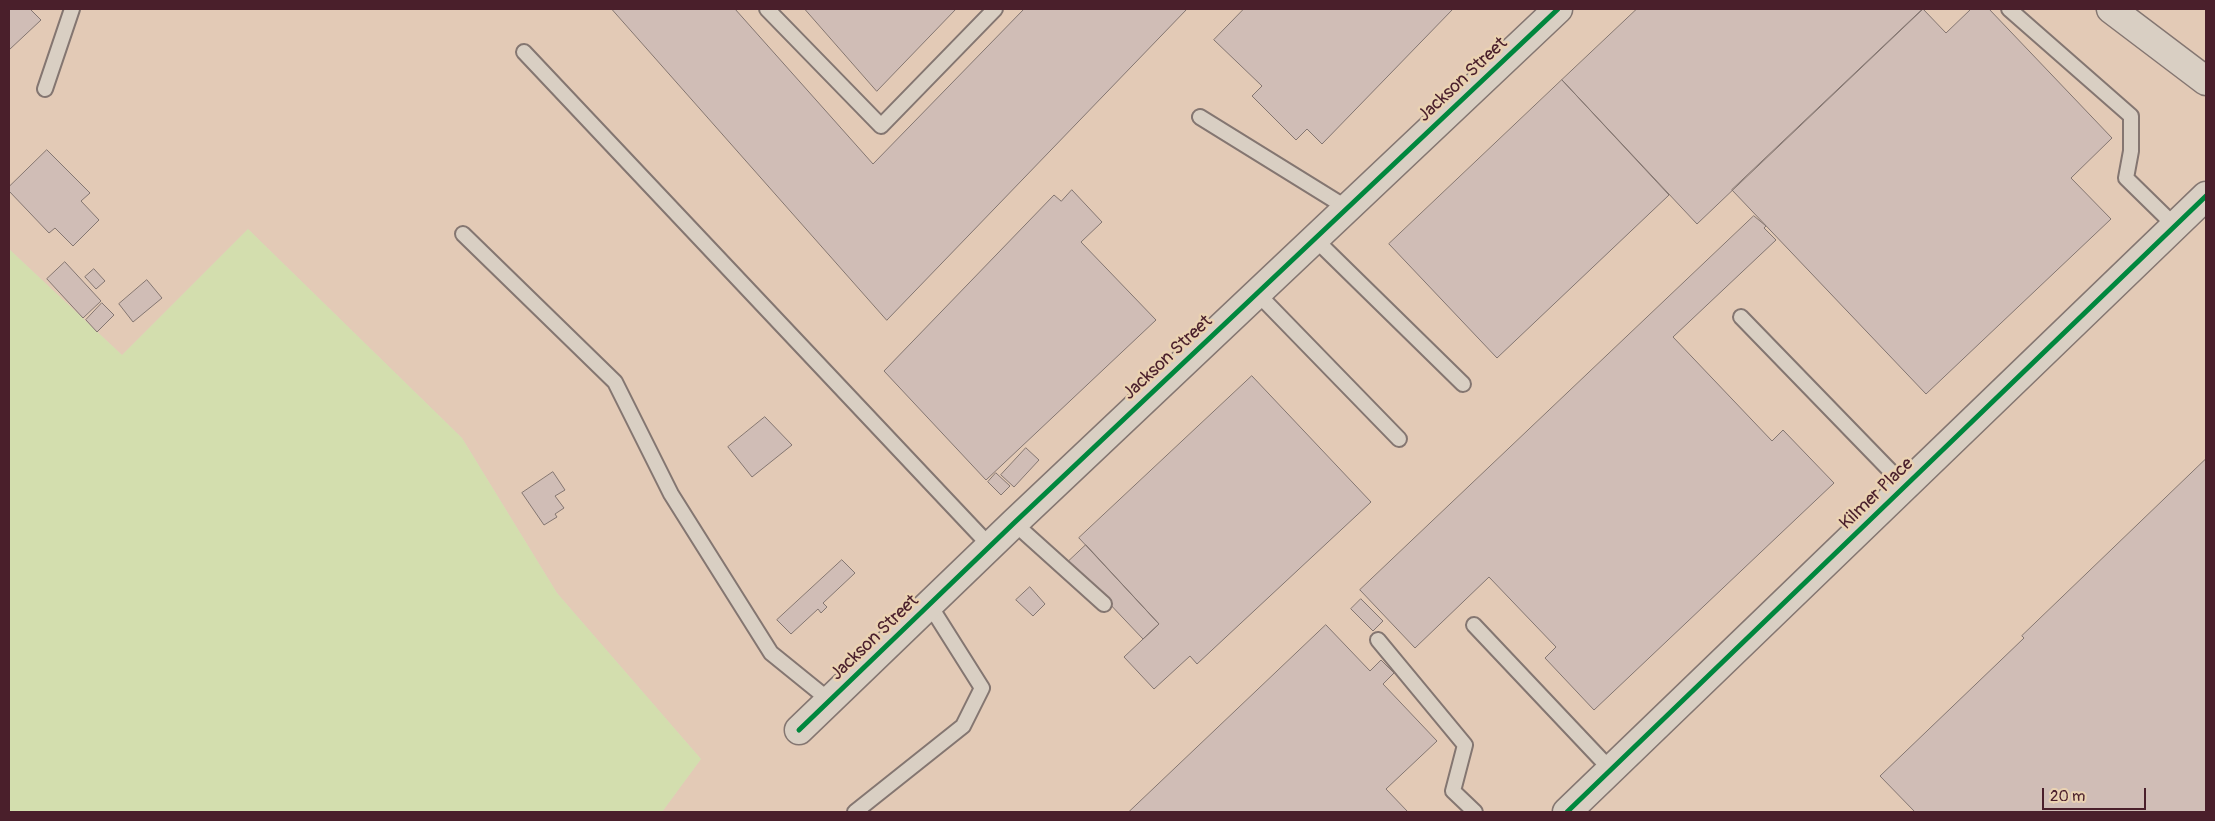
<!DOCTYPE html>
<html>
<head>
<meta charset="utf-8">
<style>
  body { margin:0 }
  #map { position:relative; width:2215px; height:821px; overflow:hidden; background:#ddd0bf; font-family:Pangolin,sans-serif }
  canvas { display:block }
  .frame { position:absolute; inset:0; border:10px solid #4a1f2b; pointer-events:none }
  .scale { position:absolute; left:2042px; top:788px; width:104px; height:22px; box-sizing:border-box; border:2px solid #4a1f2b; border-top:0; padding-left:6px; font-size:15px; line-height:18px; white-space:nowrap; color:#4a1f2b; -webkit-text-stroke:4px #ead2b2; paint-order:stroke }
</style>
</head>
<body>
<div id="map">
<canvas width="2215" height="821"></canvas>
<div class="frame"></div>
<div class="scale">20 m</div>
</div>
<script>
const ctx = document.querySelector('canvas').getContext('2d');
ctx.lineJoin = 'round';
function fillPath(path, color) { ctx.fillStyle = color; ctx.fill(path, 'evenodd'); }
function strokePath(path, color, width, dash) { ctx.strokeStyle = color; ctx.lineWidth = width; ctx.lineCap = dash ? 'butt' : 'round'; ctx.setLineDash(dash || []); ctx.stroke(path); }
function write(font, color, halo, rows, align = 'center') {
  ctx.font = font + ' Pangolin,sans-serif'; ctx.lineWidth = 5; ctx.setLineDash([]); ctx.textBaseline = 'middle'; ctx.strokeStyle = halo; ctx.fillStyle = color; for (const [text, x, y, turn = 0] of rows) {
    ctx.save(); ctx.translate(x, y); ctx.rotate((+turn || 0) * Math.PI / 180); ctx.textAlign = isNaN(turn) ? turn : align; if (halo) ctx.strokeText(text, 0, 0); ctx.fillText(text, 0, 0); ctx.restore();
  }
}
const built = new Path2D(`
  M9 9H2206V812H662L701 759 557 593 462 438 248 229 122 355 9 249Z`);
const green = new Path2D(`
  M248 229 462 438 557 593 701 759 662 812H9V249L122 355Z`);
const building = new Path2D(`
  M9 9H30L41 20 9 50Z
  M612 9H735L873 164 1024 9H1187L887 320Z
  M805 9H956L877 91Z
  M1244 9H1453L1322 144 1307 129 1296 140 1252 96 1262 86 1214 40Z
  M1637 9H1923L1697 224 1562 80Z
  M1923 9 1946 33 1971 9H1989L2112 138 2071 178 2111 219 1926 394 1732 190Z
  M1562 80 1669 195 1497 358 1389 244Z
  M47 150 90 193 81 201 99 220 73 246 55 228 49 233 9 191V187Z
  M1072 190 1102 222 1081 242 1156 320 986 480 884 371 1054 195 1061 201Z
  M1754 216 1766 226 1764 228 1776 240 1673 337 1772 441 1783 430 1834 483 1594 710 1545 658 1556 647 1489 577 1415 648 1360 590Z
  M65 262 101 301 83 318 47 279Z
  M94 269 105 281 96 289 85 277Z
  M147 280 162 298 133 322 119 304Z
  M102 303 114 315 97 332 86 320Z
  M1252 376 1371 502 1197 664 1190 656 1154 689 1124 657 1159 624 1079 538Z
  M765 417 792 445 752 477 728 447Z
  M1026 448 1039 460 1014 487 1001 475Z
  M2206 459V812H1915L1880 776 2024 638 2022 636Z
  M553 472 565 490 555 496 564 508 555 514 557 517 544 525 522 493Z
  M996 473 1010 486 1001 495 988 482Z
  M1086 545 1159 624 1143 639 1069 561Z
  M842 560 855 573 823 603 827 607 821 613 818 609 791 634 777 620Z
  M1030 587 1045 604 1033 616 1016 600Z
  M1361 599 1383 621 1373 631 1351 609Z
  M1326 625 1370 671 1381 660 1394 673 1383 684 1437 741 1386 789 1408 812H1129Z`);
const service = new Path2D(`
  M767 9 881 126 995 9
  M2009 9 2131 116V151L2126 178 2175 226
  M524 52 990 546
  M45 89 72 9
  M1200 117 1347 208
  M463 234 615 382 671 494 771 653 829 700
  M1315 239 1463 384
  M1257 293 1399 439
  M1741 317 1905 486
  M1014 523 1104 604
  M1474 625 1611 770
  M1378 640 1465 745 1453 791 1475 812
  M855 812 963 726 982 688 929 604`);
const minor = new Path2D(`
  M799 730 1014 523 1558 9
  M1567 812 2206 196`);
const tertiary = new Path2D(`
  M2111 9 2206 81`);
const cycleway = new Path2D(`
  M799 730 1014 523 1558 9
  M1567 812 2206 196`);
const streetNames = [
  ["Jackson Street",1463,80,-43],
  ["Jackson Street",1168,358,-43],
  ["Kilmer Place",1877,494,-44],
  ["Jackson Street",875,638,-44]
];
fillPath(built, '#e3cab6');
fillPath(green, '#d3deae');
fillPath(building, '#d0bdb6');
strokePath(building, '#847671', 1);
strokePath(service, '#847671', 18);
strokePath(minor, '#847671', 31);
strokePath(tertiary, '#847671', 31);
strokePath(service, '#d9cfc3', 14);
strokePath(minor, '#d9cfc3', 28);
strokePath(tertiary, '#d9cfc3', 28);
strokePath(cycleway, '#00873e', 5);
write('18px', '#4a1f2b', '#ead2b2', streetNames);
</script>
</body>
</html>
